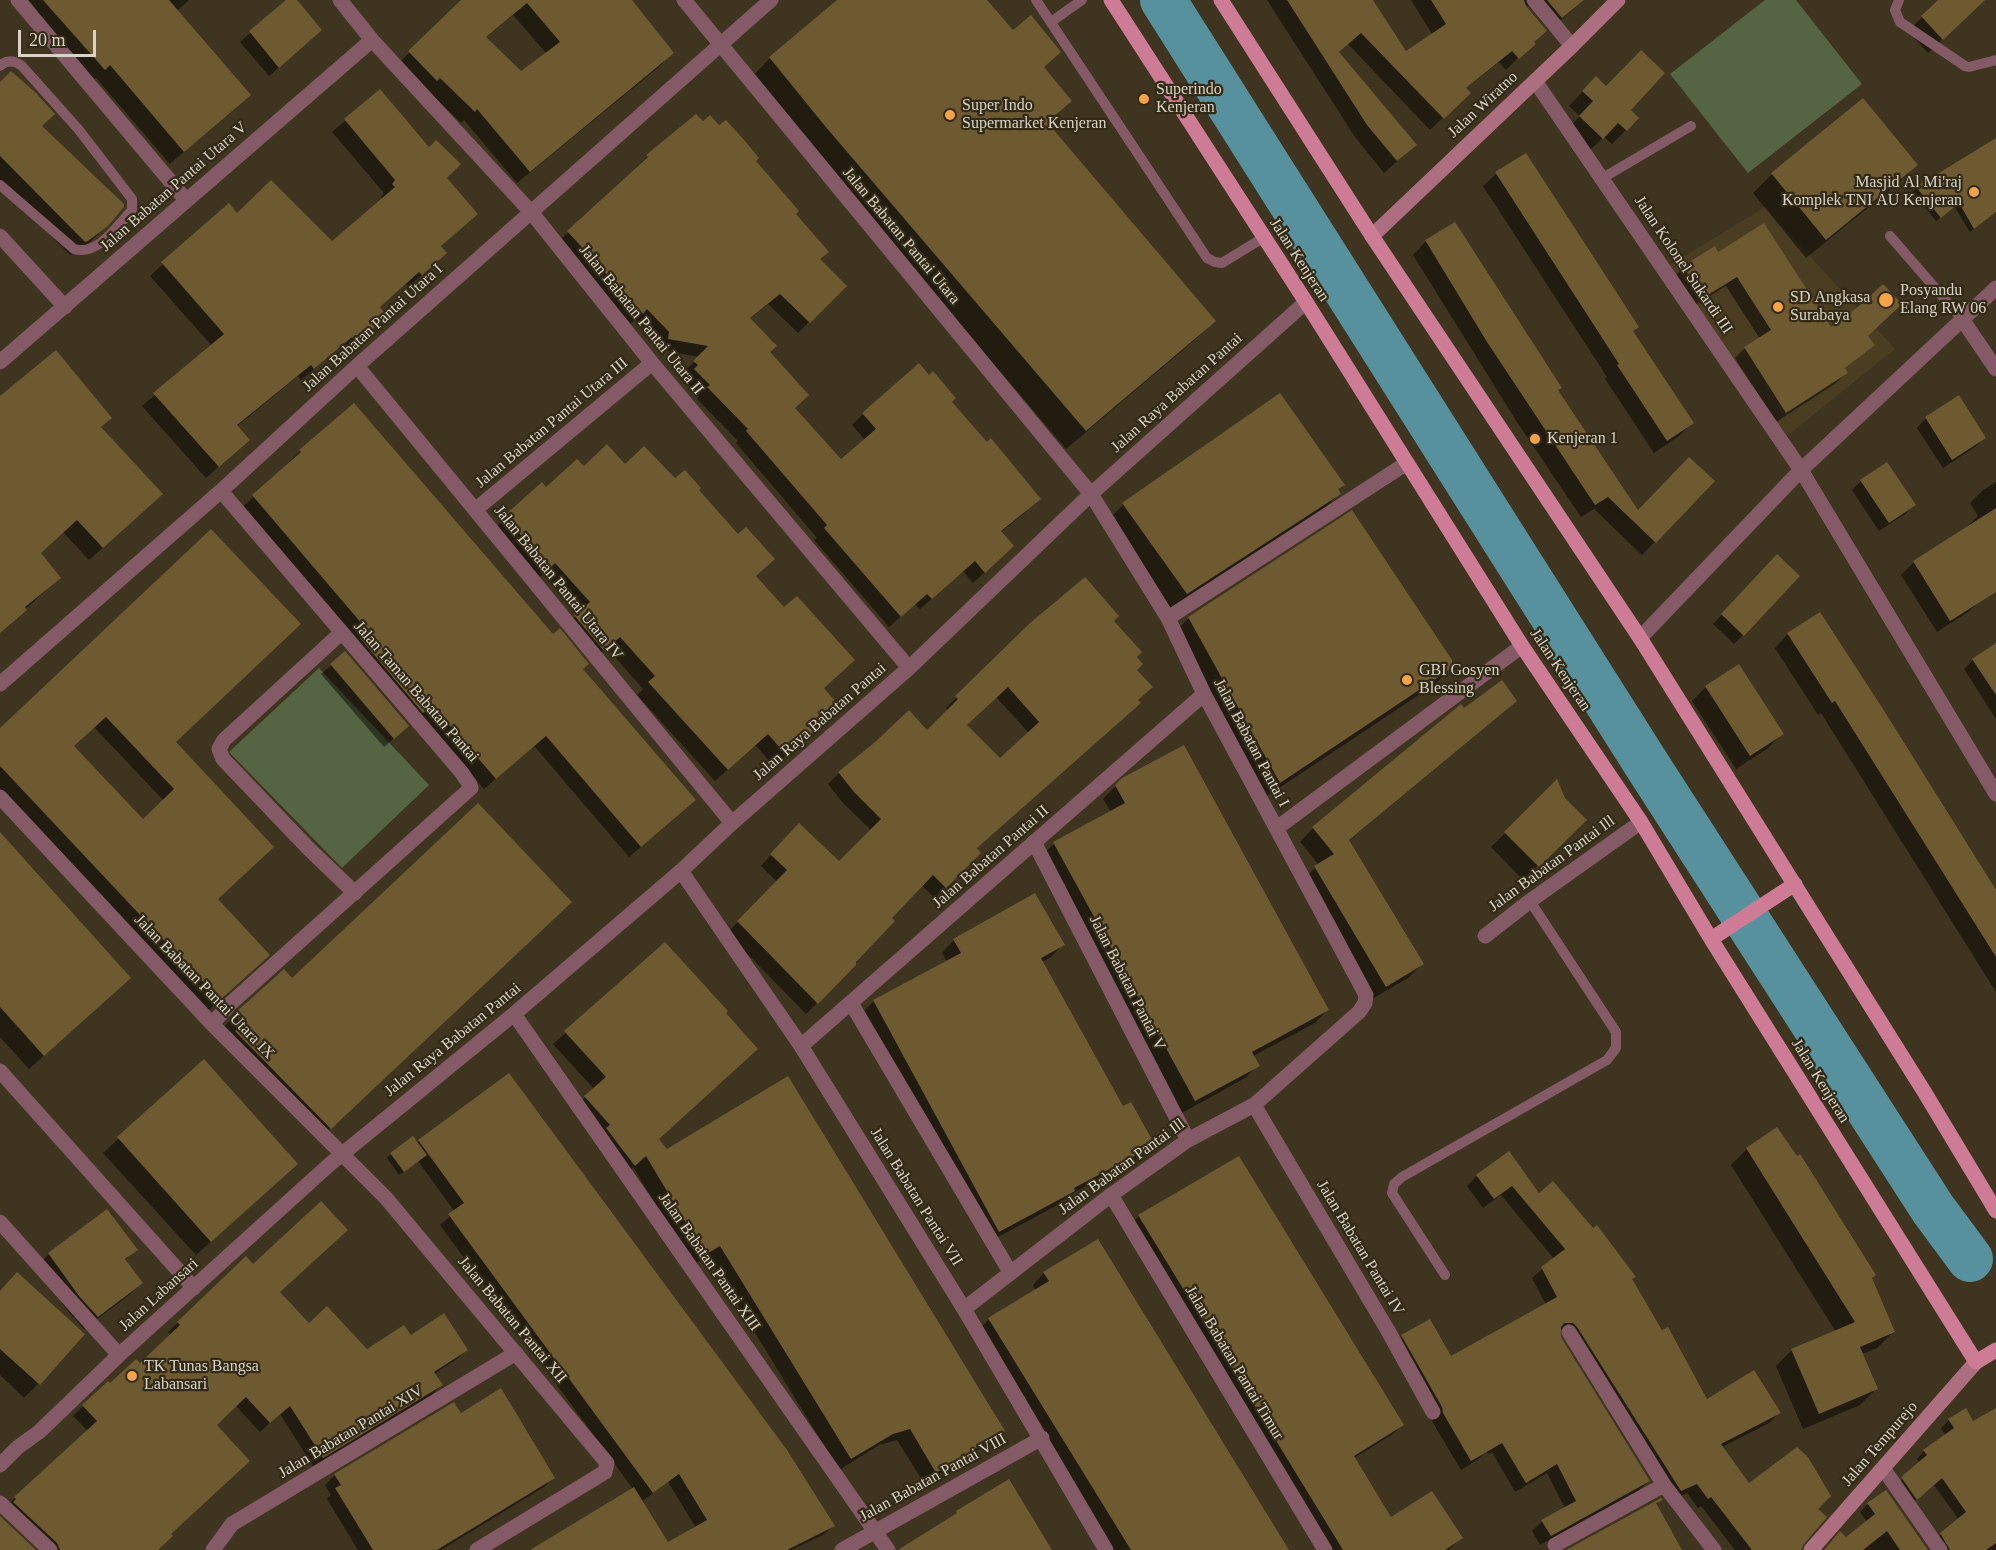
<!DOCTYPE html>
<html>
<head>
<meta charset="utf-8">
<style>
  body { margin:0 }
  #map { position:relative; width:1996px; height:1550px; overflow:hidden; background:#3e341f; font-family:"Times New Roman",serif }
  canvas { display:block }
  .scale { position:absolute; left:18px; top:30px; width:78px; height:27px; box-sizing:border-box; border:3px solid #d9d3c7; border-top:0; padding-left:8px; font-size:18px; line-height:21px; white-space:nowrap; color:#d9d3c7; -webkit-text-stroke:4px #332a15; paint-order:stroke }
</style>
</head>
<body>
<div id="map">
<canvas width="1996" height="1550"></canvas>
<div class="scale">20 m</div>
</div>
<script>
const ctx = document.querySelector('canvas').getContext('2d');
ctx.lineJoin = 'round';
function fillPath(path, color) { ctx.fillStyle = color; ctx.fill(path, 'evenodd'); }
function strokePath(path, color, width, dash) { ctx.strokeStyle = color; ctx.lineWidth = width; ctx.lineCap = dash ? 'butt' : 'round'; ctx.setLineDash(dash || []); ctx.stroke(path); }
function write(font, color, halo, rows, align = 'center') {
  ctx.font = font + ' "Times New Roman",serif'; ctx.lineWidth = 4.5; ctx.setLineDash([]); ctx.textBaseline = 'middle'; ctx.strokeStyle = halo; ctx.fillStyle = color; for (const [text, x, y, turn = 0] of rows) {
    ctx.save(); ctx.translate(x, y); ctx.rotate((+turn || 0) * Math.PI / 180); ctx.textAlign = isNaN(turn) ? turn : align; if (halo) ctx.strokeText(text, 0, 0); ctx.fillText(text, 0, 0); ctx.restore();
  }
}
const built = new Path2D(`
  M1765 207 1895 349 1787 436 1670 265Z`);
const green = new Path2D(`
  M1765 0H1796L1862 84 1748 173 1670 74Z
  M319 668 429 785 342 868 229 752Z`);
const shadow = new Path2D(`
  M29 0H189L177 11 249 95 170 164 96 78 90 83 33 17 38 12Z
  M288 0H295L311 39 269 76 240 42Z
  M460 0H630L672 53 660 66 517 183 464 120 461 123 426 89 397 65 461 1ZM513 15 547 54 521 73 485 38Z
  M840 0H986L1013 32 1059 52 1043 68 1070 101 1047 123 1214 321 1196 339 1066 449 807 144 752 77 770 58Z
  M1267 0H1371L1405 53 1432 34 1411 0H1584L1549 30 1529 6 1522 3 1533 43 1506 70 1499 62 1465 89 1456 105 1430 130 1348 44 1338 53 1415 145 1384 173 1355 137Z
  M1940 0H1984L1928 53 1908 31Z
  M1596 78 1629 110 1626 130 1612 144 1604 137 1588 152 1566 131 1580 116 1569 106Z
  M0 84 40 126 99 233 84 248 70 255 0 184Z
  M380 91 445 178 476 214 440 247 433 265 409 286 406 284 378 308 373 328 344 354 339 348 301 380 298 376 236 427 235 452 206 478 142 406 212 346 150 276 228 205 237 215 331 243 383 199 381 197 384 193 332 132Z
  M696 116 754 161 794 214 819 259 845 286 798 333 768 304 749 319 769 352 793 408 841 461 865 440 852 425 863 414 950 402 1028 510 1000 533 1001 557 973 583 963 571 920 609 915 604 889 627 814 540 817 538 736 443 738 441 697 399 699 396 684 381 688 377 683 373 699 357 658 349 659 344 635 319 631 324 557 243 637 169 636 168 647 157Z
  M1989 144 1996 154V212L1970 232 1954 206 1936 221 1912 192Z
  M1525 155 1637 327 1632 332 1692 423 1679 436 1654 453 1605 379 1607 377 1483 186 1496 174Z
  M1916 165 1897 184 1806 258 1753 193 1772 174Z
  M1426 241 1557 391 1637 512 1713 481 1642 555 1594 509 1581 517 1517 422 1413 255Z
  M1718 254 1831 329 1860 307 1866 337 1873 345 1844 369 1847 372 1836 383 1776 422 1735 358 1745 348 1760 339 1726 286 1692 307 1674 277 1684 267Z
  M0 398 110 418 100 428 148 507 89 560 63 532 39 553 59 578 0 633Z
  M1926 418 1984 438 1975 447 1943 468 1917 428Z
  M300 451 581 670 682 812 629 857 534 746 484 789 241 508 290 464 289 462Z
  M625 466 675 480 697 490 754 577 822 689 827 720 774 766 755 745 715 781 637 695 643 689 607 648 591 662 563 629 578 614 543 574 537 579 493 530 542 484 546 489 584 468Z
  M1861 481 1914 505 1905 514 1879 531 1852 490Z
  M1996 482V576L1981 600 1968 612 1937 632 1901 575 1914 562 1963 531 1978 516 1970 503 1983 490Z
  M1343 484 1337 490 1339 494 1320 513 1167 612 1104 524 1123 505Z
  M1352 512 1454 665 1435 684 1261 800 1170 637 1189 618Z
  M211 531 174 742 216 899 257 965 209 1010 0 789V730ZM94 727 164 801 143 821 73 747Z
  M1768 566 1798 576 1734 644 1713 624Z
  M1112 621 976 848 979 853 934 898 922 885 890 918 857 960 858 961 806 1014 727 933 777 882 761 866 788 836 839 863 871 830 843 803 828 784 839 773 927 732 948 711 946 708 1030 625ZM996 697 1029 733 1000 760 965 725Z
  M1788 634 1996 895V992L1821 713 1818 715 1775 648Z
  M1996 645V719L1964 669 1973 660Z
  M345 653 398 735 384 747 321 674Z
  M1706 687 1782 734 1768 748 1736 769 1692 701Z
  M1515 701 1501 714 1348 841 1422 964 1408 978 1372 999 1301 881 1319 865 1300 842 1313 828 1464 710Z
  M1557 782 1563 798 1585 820 1523 880 1491 847Z
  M1116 786 1327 1010 1315 1023 1253 1056 1258 1065 1245 1078 1182 1113 1041 856 1054 844 1111 812 1103 799Z
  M0 834 115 992 29 1069 0 1037Z
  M558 914 318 1140 223 1028 239 1011 292 980Z
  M954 940 1063 944 1051 957 1042 962 1122 1108 1153 1144 1140 1157 1068 1196 1061 1203 987 1243 861 1014 874 1001 947 962 942 953Z
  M665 945 658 1139 667 1151 1003 1430 991 1442 924 1483 897 1440 879 1445 839 1470 708 1256 692 1266 633 1167 622 1177 573 1109 594 1089 553 1044Z
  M204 1061 282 1178 196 1255 103 1153Z
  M419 1141 833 1526 823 1535 791 1550H533L633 1489 440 1225 455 1212 418 1161 399 1175 387 1158 391 1154ZM668 1482 696 1528 667 1545 641 1502Z
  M1747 1149 1797 1158 1871 1278 1893 1332 1877 1348 1862 1354 1876 1389 1860 1405 1803 1429 1776 1366 1792 1350 1836 1332 1731 1165Z
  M1509 1153 1539 1195 1631 1280 1707 1401 1779 1413 1769 1423 1722 1447 1749 1485 1816 1509 1795 1550H1735L1701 1506 1698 1508 1687 1493 1671 1500 1567 1337 1559 1332V1338L1648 1481 1638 1491 1540 1545 1532 1531 1542 1521 1565 1508 1547 1473 1515 1492 1492 1452 1488 1454 1486 1451 1477 1460 1461 1470 1433 1423 1432 1418 1392 1346 1402 1336 1451 1358 1546 1305 1532 1278 1554 1259 1501 1195 1483 1208 1467 1186 1477 1176Z
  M107 1211 136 1250 124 1261 141 1283 128 1296 84 1329 66 1309 36 1267 49 1254Z
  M1139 1216 1402 1425 1393 1434 1354 1458 1391 1519 1461 1538 1452 1547 1448 1550H1329L1130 1225Z
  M246 1258 309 1326 366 1351 410 1337 466 1350 457 1359 434 1374 441 1385 432 1395 313 1466 280 1414 260 1432 236 1406 215 1426 170 1534 156 1550H45L5 1507 88 1431 73 1416 107 1383 110 1386 140 1366 171 1335 168 1332Z
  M1044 1273 1287 1550H1112L978 1331 989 1319 1036 1290 1033 1285Z
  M0 1292 39 1383 24 1398 0 1375Z
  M453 1404 460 1415 554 1477 544 1487 441 1550H358L327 1499 331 1495 325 1485 335 1475Z
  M1996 1409V1550H1939L1933 1541 1959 1520 1933 1484 1909 1506 1895 1486 1920 1463 1917 1459 1924 1451 1946 1436 1941 1428 1949 1420 1965 1411 1972 1423Z
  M1868 1504 1926 1550H1825L1846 1539 1867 1522 1860 1512Z`);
const river = new Path2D(`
  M1163 0 1647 765 1933 1209 1970 1259`);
const building = new Path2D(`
  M43 0H169L251 95 184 152 110 65 105 70Z
  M286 0H297L322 30 279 68 249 31Z
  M461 0H632L674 53 530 172 477 109 475 112 440 78 437 81 408 51ZM527 3 560 42 521 71 486 37Z
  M837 0H987L1013 30 1031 15 1061 52 1044 67 1072 101 1047 122 1216 321 1086 431 825 126 769 57Z
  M1287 0H1373L1406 51 1446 24 1431 0H1524L1526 6 1547 31 1534 42 1536 44 1519 59 1512 51 1466 88 1471 93 1444 119 1361 33 1339 52 1417 145 1397 161 1367 125Z
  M1547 0H1584L1562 18Z
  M1938 0H1985L1943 40 1921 16Z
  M1641 50 1665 73 1631 110 1639 118 1627 131 1618 123 1603 139 1579 116 1593 101 1582 91 1596 76 1606 86Z
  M11 71 36 93 55 114 42 126 124 204V207L108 226 88 241 85 242 0 156V82Z
  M380 89 429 147 436 140 461 164 447 178 478 214 441 246 447 253 422 275 419 272 380 307 387 316 357 343 352 337 314 369 311 365 237 425 250 440 219 467 153 393 224 334 161 262 229 203 237 213 271 180 332 241 395 187 392 184 395 180 344 119Z
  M1863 98 1918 165 1826 240 1771 173Z
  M696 114 703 121 710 115 719 125 726 120 745 141 759 158 756 161 799 211 796 214 829 252 820 259 847 286 810 323 780 294 750 318 777 346 770 352 809 395 795 408 841 459 876 429 862 413 919 363 929 375 933 371 956 398 952 402 987 442 991 438 1041 499 1001 531 1014 546 985 573 975 561 932 599 927 594 901 617 824 528 827 525 746 431 748 429 707 387 710 385 694 369 698 365 693 361 708 346 668 339 669 332 647 309 643 314 567 231 648 157 646 155Z
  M1996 138V212L1974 229 1959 203 1941 218 1916 187Z
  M1526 153 1639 327 1633 331 1694 423 1667 441 1617 365 1619 364 1495 172Z
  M1455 222 1562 388 1558 390 1638 510 1689 457 1715 481 1656 543 1608 497 1595 505 1487 342 1425 240Z
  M1764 223 1831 327 1859 306 1883 284 1902 304 1868 336 1875 345 1845 368 1848 373 1786 413 1744 347 1771 330 1737 277 1703 298 1683 266 1715 246 1718 252Z
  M56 350 112 418 101 427 163 494 103 548 77 520 41 553 61 578 25 607 27 610 0 633V396Z
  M1280 393 1345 485 1338 489 1341 494 1187 594 1122 503Z
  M1959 395 1986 438 1952 460 1925 417Z
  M354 403 553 634 560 628 589 664 583 669 696 800 641 847 546 736 496 779 432 705 423 713 360 638 368 631 252 495 301 452 299 450Z
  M607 444 625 464 644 446 675 478 685 470 701 488 699 490 738 534 746 527 775 559 756 576 784 607 797 596 855 660 824 688 841 708 787 756 768 734 728 770 648 682 655 676 620 637 604 651 574 615 590 602 555 563 550 568 504 516 542 482 546 487 577 459 584 466Z
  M1887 462 1916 505 1889 523 1860 480Z
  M1996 508V592L1950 621 1913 561Z
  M1352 510 1452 660V668L1280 783 1188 617Z
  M211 529 301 624 176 742 274 847 218 899 270 955 220 1000 0 766V728ZM106 717 174 789 143 819 74 746Z
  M1777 554 1800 576 1744 636 1721 614Z
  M1085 577 1119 616 1114 621 1142 652 1137 657 1143 664 1137 670 1153 687 1138 700 1141 703 977 848 981 853 946 888 933 875 892 918 895 921 856 962V965L818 1004 737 921 787 870 770 854 799 823 839 861 881 819 854 792 838 772 874 743 909 710 927 730 958 699 955 696 1029 624ZM1008 687 1039 722 1000 758 967 725Z
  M1820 612 1883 709 1996 890V957L1835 701 1832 703 1787 633Z
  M1996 643V695L1972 659Z
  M345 651 409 726 394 739 330 664Z
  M1739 664 1784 734 1750 756 1705 686Z
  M1502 680 1517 701 1349 840 1424 964 1386 987 1314 866 1334 854 1312 827 1461 704 1464 708Z
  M1184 745 1329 1010 1252 1052 1260 1066 1195 1101 1053 842 1125 803 1115 785 1122 778Z
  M1557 779 1565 798 1587 820 1539 867 1504 832Z
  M478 803 572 902 331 1129 235 1031 243 1024 234 1014 284 969 292 978Z
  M0 832 131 978 44 1056 0 1007Z
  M1035 893 1065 945 1041 958 1123 1106 1131 1102 1155 1145 1074 1188 1075 1191 999 1232 873 1000 961 953 953 939Z
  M665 942 728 1011 726 1013 758 1049 659 1139 667 1149 788 1076 1005 1431 936 1473 910 1429 893 1434 851 1459 720 1246 705 1255 646 1156 635 1166 606 1128 610 1125 584 1096 606 1077 564 1031Z
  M204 1059 298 1164 211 1242 117 1137Z
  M509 1073 787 1450 835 1526 787 1550H530L634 1487 668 1542 707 1520 679 1474 653 1493 448 1214 464 1203 418 1140Z
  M1777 1127 1797 1156 1800 1154 1876 1275 1872 1278 1895 1332 1860 1347 1878 1389 1819 1414 1791 1349 1855 1322 1746 1148Z
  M413 1136 427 1155 404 1172 390 1153Z
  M1509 1151 1539 1193 1553 1181 1593 1228 1597 1225 1636 1277 1632 1279 1662 1330 1668 1327 1707 1399 1754 1370 1781 1413 1721 1444 1749 1483 1797 1447 1808 1457 1831 1496 1818 1509 1827 1517 1804 1544 1801 1550H1752L1711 1497 1708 1499 1697 1484 1681 1491 1577 1327 1573 1323H1564L1561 1327V1337L1650 1481 1551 1536 1541 1520 1576 1501 1557 1464 1526 1483 1502 1443 1471 1461 1443 1413 1442 1407 1401 1335 1430 1319 1451 1356 1557 1297 1541 1267 1565 1249 1512 1186 1494 1199 1476 1175Z
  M1239 1156 1404 1425 1354 1456 1391 1517 1432 1491 1463 1538 1445 1550H1343L1138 1215Z
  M321 1201 348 1230 280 1292 309 1323 327 1306 367 1349 404 1325 411 1335 444 1313 468 1350 434 1372 443 1385 323 1458 290 1406 270 1423 246 1397 217 1425 250 1461 171 1534 173 1536 158 1550H60L57 1543 13 1502 16 1499 14 1497 97 1421 82 1405 108 1381 110 1383 136 1359 140 1363 180 1325 177 1322 246 1256 253 1264Z
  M107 1209 138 1250 125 1259 143 1283 98 1317 79 1296 48 1253Z
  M1098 1239 1162 1343 1289 1550H1131L1110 1516 988 1318 1049 1281 1043 1272Z
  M17 1272 85 1334 40 1385 0 1349V1291Z
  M501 1388 555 1478 437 1550H373L335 1488 341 1485 334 1474 454 1402 461 1413Z
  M1966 1408 1973 1421 1996 1408V1543L1986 1550H1950L1940 1533 1966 1512 1942 1478 1917 1500 1901 1477 1927 1455 1923 1450 1954 1428 1948 1419Z
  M1009 1479 1052 1550H898L957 1513 956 1511Z
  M1886 1490 1928 1550H1900L1887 1531 1863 1550H1824L1840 1531 1846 1537 1875 1514 1867 1503Z
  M1661 1498 1663 1500 1656 1503 1682 1550H1566Z
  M0 1516 36 1550H0Z`);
const lane = new Path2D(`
  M1036 0 1207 258 1215 262 1222 263 1263 238
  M1899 0 1895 10 1900 22 1965 66 1969 67 1996 60
  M1051 22 1082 0
  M0 66C7 59 15 61 22 66L79 130 132 199V210C117 226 98 256 74 249L0 185
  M1601 179 1691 126
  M1890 236 1962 319
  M1445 1275 1392 1193 1394 1184 1402 1177 1607 1060 1616 1048V1032L1530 901`);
const street = new Path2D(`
  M18 0 186 200
  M340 0 372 40 531 212 652 363 909 668
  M684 0 1091 494 1168 618 1204 694 1366 995 1365 1003 1359 1012 1254 1105 1188 1140 1111 1195 964 1309
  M1534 0 1572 46
  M1535 81 1801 470 1996 794
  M0 236 65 307
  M1962 319 1996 369
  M0 362 372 40
  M357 366 732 823
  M475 510 652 363
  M1168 618 1407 463
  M341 633 224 740 219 749 223 759 309 849 355 893
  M1640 638 1801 470 1996 288
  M0 684 221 491 357 366 771 0
  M0 797 212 1024 386 1198 607 1463 605 1472 477 1550
  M1277 828 1522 646
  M1034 842 1188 1140
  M681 871 801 1046 964 1309 1106 1550
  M1485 936 1530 901 1641 822
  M851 1003 1010 1272
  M514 1014 888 1550
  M212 1024 231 1003 471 788 470 785 462 773 221 491
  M801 1046 1204 694
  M0 1071 194 1288
  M1254 1105 1387 1329 1433 1412
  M1111 1195 1325 1550
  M0 1222 119 1355
  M1569 1332 1664 1485 1714 1550
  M0 1465 18 1447 39 1432 119 1355 330 1164 514 1014 681 871 732 823 909 668 1091 494 1306 302
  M1883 1468 1940 1550
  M0 1503 50 1550
  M1555 1545 1664 1485
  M213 1550 232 1524 516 1353
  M842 1550 1042 1438`);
const secondary = new Path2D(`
  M1372 236 1572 46 1618 0
  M1811 1550 1976 1362`);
const primary = new Path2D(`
  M1111 0 1306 302 1522 646 1641 822 1711 939 1976 1362 1996 1350
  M1221 0 1372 236 1640 638 1925 1093 1996 1211
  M1711 939 1795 884`);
const markers = [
  [1144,99,6,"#f5a345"],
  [950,115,6,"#f5a345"],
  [1974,192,6,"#f5a345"],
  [1886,300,8,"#f5a345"],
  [1778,307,6,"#f5a345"],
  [1535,439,6,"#f5a345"],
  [1407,680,6,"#f5a345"],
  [132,1376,6,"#f5a345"]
];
const poiNames = [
  ["Superindo",1156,90],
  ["Kenjeran",1156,108],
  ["Super Indo",962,106],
  ["Supermarket Kenjeran",962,124],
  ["Masjid Al Mi'raj",1962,183,"right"],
  ["Komplek TNI AU Kenjeran",1962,201,"right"],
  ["Posyandu",1900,291],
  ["Elang RW 06",1900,309],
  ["SD Angkasa",1790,298],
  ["Surabaya",1790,316],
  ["Kenjeran 1",1547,439],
  ["GBI Gosyen",1419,671],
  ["Blessing",1419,689],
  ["TK Tunas Bangsa",144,1367],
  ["Labansari",144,1385]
];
const streetNames = [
  ["Jalan Wiratno",1483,105,-43],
  ["Jalan Babatan Pantai Utara V",174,187,-41],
  ["Jalan Babatan Pantai Utara",901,236,50],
  ["Jalan Kenjeran",1299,260,57],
  ["Jalan Kolonel Sukardi III",1683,265,56],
  ["Jalan Babatan Pantai Utara II",641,320,51],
  ["Jalan Babatan Pantai Utara I",373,328,-42],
  ["Jalan Raya Babatan Pantai",1177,393,-42],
  ["Jalan Babatan Pantai Utara III",552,423,-40],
  ["Jalan Babatan Pantai Utara IV",558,583,51],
  ["Jalan Kenjeran",1560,670,56],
  ["Jalan Taman Babatan Pantai",416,692,49],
  ["Jalan Raya Babatan Pantai",820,722,-41],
  ["Jalan Babatan Pantai I",1251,743,62],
  ["Jalan Babatan Pantai II",991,857,-41],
  ["Jalan Babatan Pantai Ill",1552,864,-36],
  ["Jalan Babatan Pantai V",1127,983,63],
  ["Jalan Babatan Pantai Utara IX",204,987,46],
  ["Jalan Raya Babatan Pantai",453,1040,-39],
  ["Jalan Kenjeran",1820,1081,58],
  ["Jalan Babatan Pantai Ill",1122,1167,-36],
  ["Jalan Babatan Pantai VII",916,1197,58],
  ["Jalan Babatan Pantai IV",1360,1248,59],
  ["Jalan Babatan Pantai XIII",709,1262,55],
  ["Jalan Labansari",159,1295,-42],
  ["Jalan Babatan Pantai XII",512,1320,50],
  ["Jalan Babatan Pantai Timur",1234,1363,59],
  ["Jalan Babatan Pantai XIV",351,1432,-31],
  ["Jalan Tempurejo",1880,1444,-49],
  ["Jalan Babatan Pantai VIII",933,1478,-29]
];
fillPath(built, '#4a3d22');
fillPath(green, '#556443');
fillPath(shadow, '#0007');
strokePath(river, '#57919e', 46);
fillPath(building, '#6e5a31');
strokePath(lane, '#835a66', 10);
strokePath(street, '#835a66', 15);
strokePath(secondary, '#ad6e80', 15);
strokePath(primary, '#ce7c95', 15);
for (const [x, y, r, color] of markers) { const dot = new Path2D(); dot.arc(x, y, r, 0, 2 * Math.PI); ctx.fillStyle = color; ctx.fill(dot); strokePath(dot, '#332a15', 2); }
write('16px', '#d9d3c7', '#332a15', poiNames, 'left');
write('16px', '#d9d3c7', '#332a15', streetNames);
</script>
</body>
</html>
